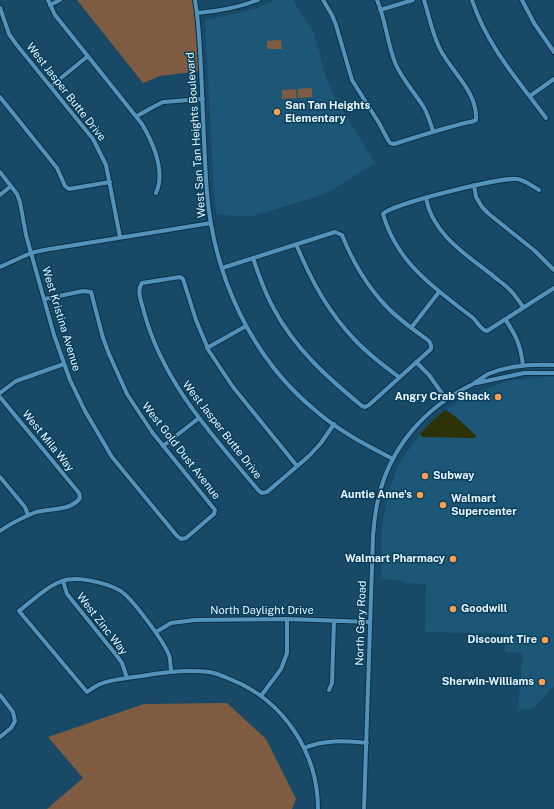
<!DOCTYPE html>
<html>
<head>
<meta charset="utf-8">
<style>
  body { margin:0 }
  canvas { display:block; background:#184a67 }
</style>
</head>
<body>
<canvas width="554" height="809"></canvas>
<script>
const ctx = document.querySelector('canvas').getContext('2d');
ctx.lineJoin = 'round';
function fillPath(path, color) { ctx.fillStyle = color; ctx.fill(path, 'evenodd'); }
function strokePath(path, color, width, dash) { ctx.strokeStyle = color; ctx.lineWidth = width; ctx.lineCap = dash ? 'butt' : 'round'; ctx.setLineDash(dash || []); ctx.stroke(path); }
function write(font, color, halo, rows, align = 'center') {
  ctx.font = font + ' "Public Sans",sans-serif'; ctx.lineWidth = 3; ctx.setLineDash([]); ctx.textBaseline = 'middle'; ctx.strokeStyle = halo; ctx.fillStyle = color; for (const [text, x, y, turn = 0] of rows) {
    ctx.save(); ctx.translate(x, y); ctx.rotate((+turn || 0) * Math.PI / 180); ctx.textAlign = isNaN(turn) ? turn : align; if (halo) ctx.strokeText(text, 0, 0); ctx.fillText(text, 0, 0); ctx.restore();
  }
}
const built = new Path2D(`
  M275 0H293L314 33 324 71 331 90 341 108 375 163 325 194 250 217 217 214 216 213 213 177 205 20 208 19 226 16 255 9Z
  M543 377H554V686L533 709 518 710 523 653 505 652V634L425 632 426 584 406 583 398 580 381 579 382 529 385 510 389 491 398 466 420 434 430 423 457 402 486 389 508 381Z`);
const green = new Path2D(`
  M77 0H195L201 71 160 76 143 83Z
  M281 40 282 49H267V41Z
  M312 88V97L298 98V89Z
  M296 89 297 98 282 99V90Z
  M227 703 266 739 296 799 292 809H47L83 778 48 737 144 704Z`);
const water = new Path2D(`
  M445 410C450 411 472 431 476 436L474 438 422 437 420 434 430 423Z`);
const minor = new Path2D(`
  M48 0 55 15 142 124C153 143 166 171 156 193
  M195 0C199 23 200 46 201 69 203 110 204 152 207 193 214 276 251 358 316 411 339 431 366 445 393 459
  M323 0 332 15 336 25 352 80 379 123 388 140 390 143 394 144C416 137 438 130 461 124 466 122 471 123 476 120 478 91 450 71 439 47 432 32 429 16 424 0
  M377 0C386 20 387 44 396 65 403 80 414 92 423 106 428 114 430 122 433 131
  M472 0C487 46 518 80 546 118
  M522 0 534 23 554 52
  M50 5 60 0
  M0 8 9 34 16 44 93 139 106 165 120 237
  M380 10 413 0
  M198 13C219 11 238 8 258 0
  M51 86 88 56
  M530 96 554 79
  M0 97 57 168 65 186 69 189 110 182
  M137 116 153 107 163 102 203 99
  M0 172 17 194 20 202 26 235 54 335 70 380 85 411 112 457 177 536 181 539 186 538 214 514 215 510 152 432 127 394 109 354 103 338 91 292 83 291 45 299
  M474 185 476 197 482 207 489 214 535 251 554 270
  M539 190C532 186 525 180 517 179 501 177 391 204 383 214 397 263 434 288 472 317 477 321 481 330 487 331L554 288
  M0 195 11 186
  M426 198C432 233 465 254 491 274 496 279 503 283 508 288 514 293 518 300 523 307
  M296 244C311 280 328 312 355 340 368 354 384 366 399 377
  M0 267 31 253 44 250 211 223
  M222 268 335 232 342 235C352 260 366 285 386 306 398 319 414 330 429 341L431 345V349L369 405 365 407 362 406C328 378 295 349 274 309 265 293 259 276 253 258
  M505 319C516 335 521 346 523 366
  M411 328 439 292
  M207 348 246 326
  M416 362 429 375 446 399
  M477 383 524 373H554
  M0 393 16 381 64 364
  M0 397 79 493 80 498C71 511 51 508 36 512 24 517 11 523 0 531
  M163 446 199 418
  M297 466 233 387 209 351 196 320 183 279 180 277 142 283C136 291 142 303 144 312 163 383 213 436 259 491L262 493 267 492 309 456 321 443 334 424
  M0 477 25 507 28 515
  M63 581 67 594 117 656 122 663 127 678
  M156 632 171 623 195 620 287 619 370 622
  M171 670C170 665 171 660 169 655 164 642 131 596 119 590 104 582 77 576 62 581 46 587 33 600 19 611L87 692C91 689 96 686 100 684 113 679 129 678 142 676 164 672 186 669 209 672 217 673 225 677 232 680 284 701 318 753 318 809
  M329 690 332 683 334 621
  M0 695 13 712 15 721 11 728 0 737
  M261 696 281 669 287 653V619
  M304 748C326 739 344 741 367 743
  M364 809 373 536C374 524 375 512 378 500 389 448 425 407 473 384 478 381 483 377 488 374 507 366 533 364 554 365`);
const markers = [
  [277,112,4,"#fb9e52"],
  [498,397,4,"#fb9e52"],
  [425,476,4,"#fb9e52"],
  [420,495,4,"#fb9e52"],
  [443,505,4,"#fb9e52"],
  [453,559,4,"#fb9e52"],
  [453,609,4,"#fb9e52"],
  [545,640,4,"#fb9e52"],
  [542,682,4,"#fb9e52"]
];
const streetNames = [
  ["West Jasper Butte Drive",66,92,52],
  ["West San Tan Heights Boulevard",196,135,-94],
  ["West Kristina Avenue",61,319,73],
  ["West Jasper Butte Drive",222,430,52],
  ["West Mila Way",48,441,51],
  ["West Gold Dust Avenue",181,451,52],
  ["North Daylight Drive",262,611],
  ["North Gary Road",361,623,-88],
  ["West Zinc Way",102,624,52]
];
const poiNames = [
  ["San Tan Heights",285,106,"left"],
  ["Elementary",285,119,"left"],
  ["Angry Crab Shack",490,397],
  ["Subway",433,476,"left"],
  ["Auntie Anne's",412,495],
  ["Walmart",451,499,"left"],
  ["Supercenter",451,512,"left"],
  ["Walmart Pharmacy",445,559],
  ["Goodwill",461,609,"left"],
  ["Discount Tire",537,640],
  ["Sherwin-Williams",534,682]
];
fillPath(built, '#1d5777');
fillPath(green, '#7e5b41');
fillPath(water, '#2d3306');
strokePath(minor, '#0b2f43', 6);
strokePath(minor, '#5393bb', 4);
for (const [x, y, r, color] of markers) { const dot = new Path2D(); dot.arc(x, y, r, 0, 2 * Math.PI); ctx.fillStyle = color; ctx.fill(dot); strokePath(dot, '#093f5b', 1.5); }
write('11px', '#e9f6ff', '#093f5b', streetNames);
write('bold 11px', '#e9f6ff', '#093f5b', poiNames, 'right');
</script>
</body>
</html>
